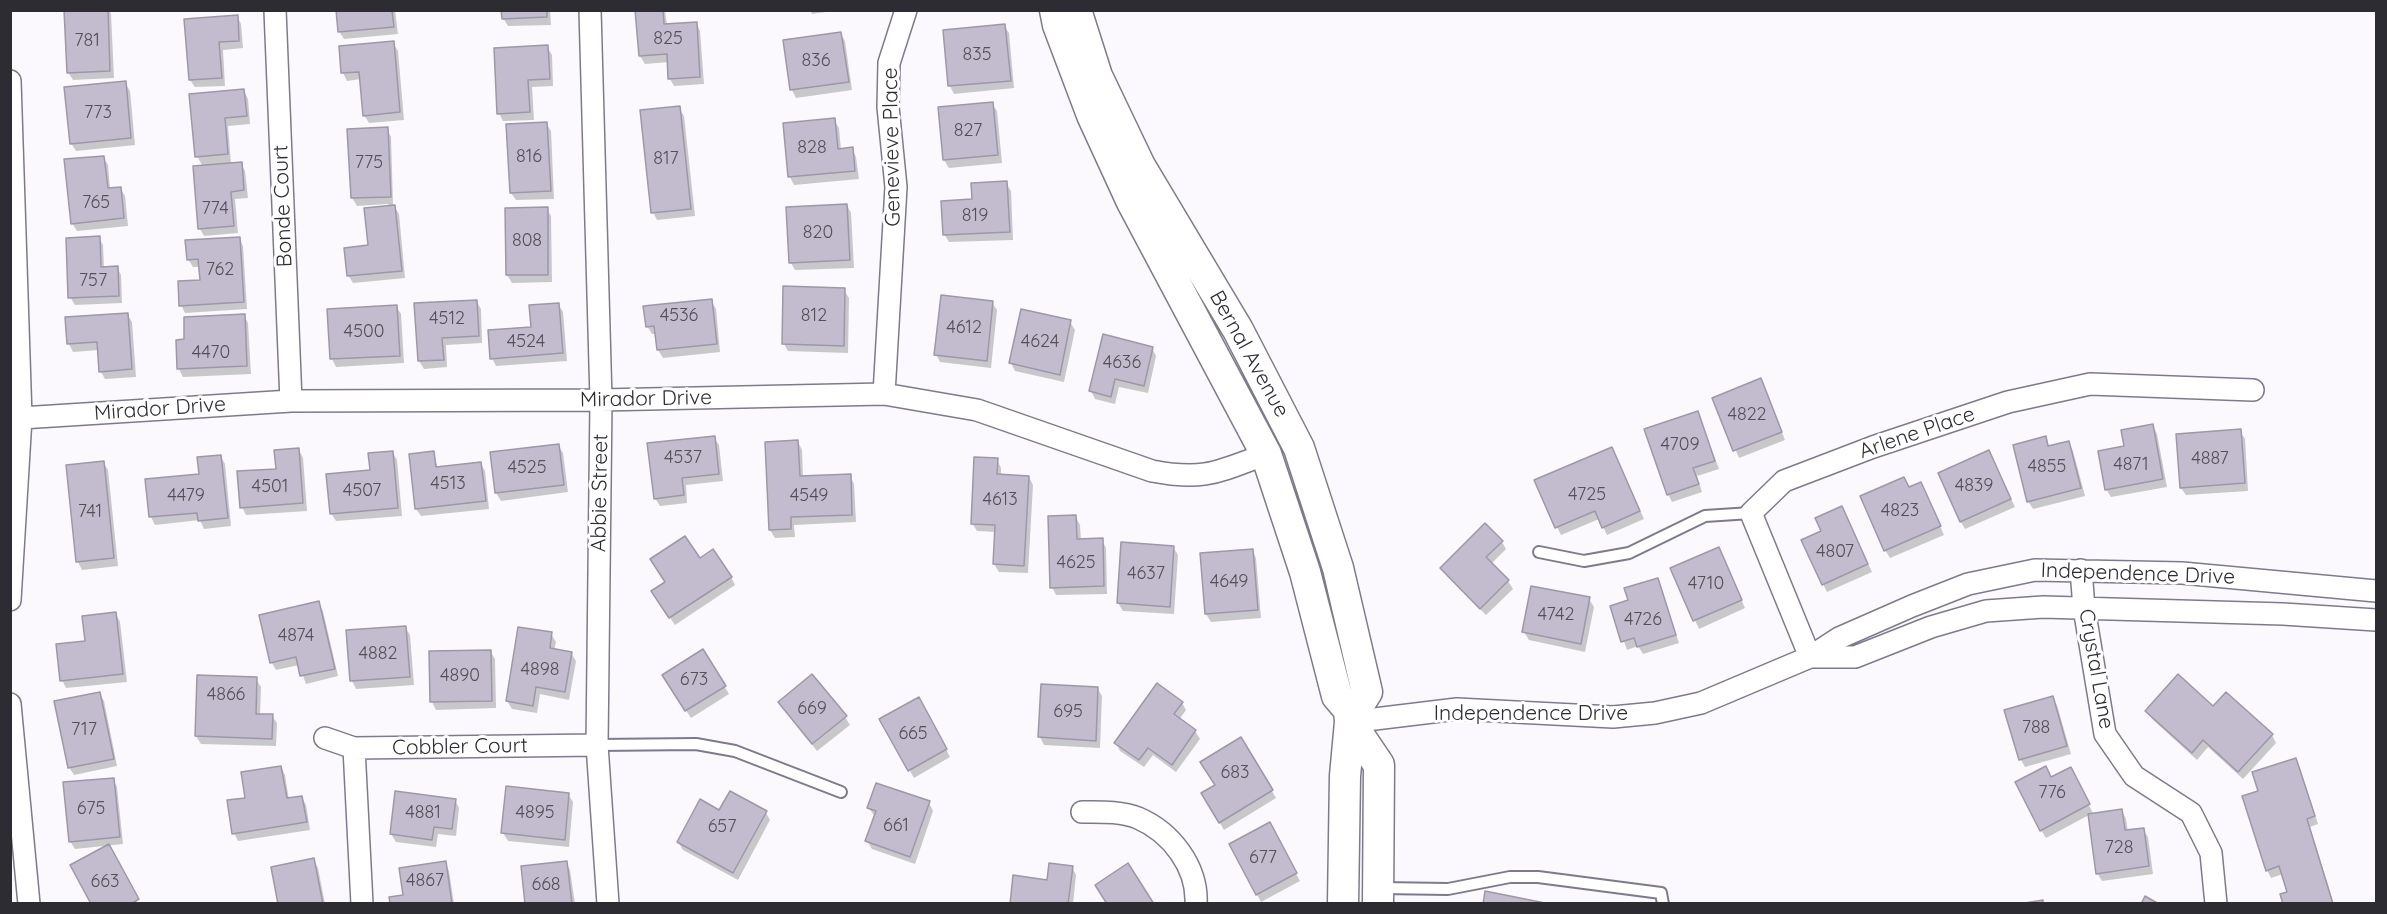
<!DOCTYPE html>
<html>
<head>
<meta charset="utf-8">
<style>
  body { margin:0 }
  #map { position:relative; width:2387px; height:914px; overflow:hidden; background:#fbf9fd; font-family:Quicksand,sans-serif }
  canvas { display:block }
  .frame { position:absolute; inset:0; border:12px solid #2e2c33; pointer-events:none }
</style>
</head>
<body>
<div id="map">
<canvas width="2387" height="914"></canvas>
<div class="frame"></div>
</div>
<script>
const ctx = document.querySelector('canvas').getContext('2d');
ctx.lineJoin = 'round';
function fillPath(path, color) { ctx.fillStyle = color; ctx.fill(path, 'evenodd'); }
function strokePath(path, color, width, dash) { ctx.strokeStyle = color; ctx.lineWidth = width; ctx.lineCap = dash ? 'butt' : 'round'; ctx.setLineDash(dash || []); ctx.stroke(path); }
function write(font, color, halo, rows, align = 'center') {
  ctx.font = font + ' Quicksand,sans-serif'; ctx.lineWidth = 6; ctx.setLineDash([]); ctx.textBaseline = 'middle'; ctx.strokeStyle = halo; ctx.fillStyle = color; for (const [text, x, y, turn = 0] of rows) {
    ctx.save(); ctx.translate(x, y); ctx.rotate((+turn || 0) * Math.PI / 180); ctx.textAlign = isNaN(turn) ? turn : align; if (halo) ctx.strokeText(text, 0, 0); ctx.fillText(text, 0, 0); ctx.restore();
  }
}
const shadow = new Path2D(`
  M65 10H109L111 14 114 78 73 80 68 72Z
  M337 10H395L398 34 344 39 339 31Z
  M503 10H550L551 25 508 26 503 18Z
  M637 10H665L667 25 696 23 700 31 704 84 674 86 670 79 669 62 645 64 640 56Z
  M810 10H840L812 14Z
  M237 16 241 24 243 48 223 50 225 86 195 87 190 80Z
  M1004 26 1009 33 1014 88 954 94 950 86 944 31Z
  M840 33 845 41 852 90 796 98 792 90Z
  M393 43 398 51 404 120 369 123 364 115 361 79 347 81 343 73Z
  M547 47 552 55 553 86 532 87 534 120 503 121 499 113Z
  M125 83 130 91 135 145 76 151 71 143Z
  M244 91 248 99 250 124 228 126 231 164 241 163 245 171 248 198 235 199 238 233 204 236 200 229 203 167 197 156Z
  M992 104 997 111 1002 163 949 168 944 160Z
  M679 108 684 116 695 216 657 220 653 212Z
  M834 120 839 128 841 150 852 149 856 157 859 179 794 185 790 177 785 124Z
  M546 123 551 131 554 199 516 200 511 193Z
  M387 129 391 137 393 204 399 214 405 278 353 283 348 275 369 247 388 207V204L357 206 352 198 349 131Z
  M103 157 108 165 110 189 120 188 125 196 128 226 77 231 72 223Z
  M1006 183 1011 191 1013 240 949 242 944 234 973 201Z
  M847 205 851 213 854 268 795 270 791 263Z
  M547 209 551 216 552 282 512 283 507 275Z
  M99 238 103 245 104 268 117 267 121 275 122 303 75 305 70 297Z
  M239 238 243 246 247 309 185 313 181 305 201 281 200 267H193L188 259Z
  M844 290 849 298 848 353 788 351 784 344Z
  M476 301 481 309 482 343 446 345 447 367 424 369 419 361Z
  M711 301 716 309 720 352 663 358 658 350 657 334H652L647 326Z
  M992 303 997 310 991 368 940 362 936 354Z
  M558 304 563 312 567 361 496 366 492 358 532 328Z
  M396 306 401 314 404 363 336 367 332 359 329 310Z
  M127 314 132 322 136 377 105 379 101 372 99 350 73 352 69 344Z
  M244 315 248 323 251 374 183 377 179 369 186 341Z
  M1070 322 1075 330 1064 382 1015 371 1011 363Z
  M1152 348 1156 356 1148 393 1119 387 1115 404 1095 399 1091 391Z
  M1761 380 1785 440 1739 458 1714 398Z
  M1698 413 1719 469 1697 476 1702 492 1672 502 1668 494Z
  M2153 426 2157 434 2167 487 2111 497 2106 489 2126 447Z
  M2240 431 2245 439 2248 491 2186 495 2181 488Z
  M714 438 719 445 723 481 686 485 687 503 660 506 655 498Z
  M2045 438 2049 446 2069 443 2073 451 2085 496 2033 509 2028 501Z
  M798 442 802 450 803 478 850 476 854 484 856 522 794 525 795 537 775 538 770 530Z
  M558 445 563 453 568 492 501 501 496 493Z
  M1612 448 1644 519 1607 535 1599 519 1561 535 1557 527Z
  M299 450 303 458 307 511 246 515 242 507Z
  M392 452 397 460 402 516 336 521 331 513Z
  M433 453 438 468 480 463 485 471 489 509 421 516 416 509Z
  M221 457 225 464 231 526 204 529 200 520 155 525 151 517 147 481 200 475Z
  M997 460 1001 468V476L1029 477 1033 485 1028 573 999 572 994 564 996 532 977 531 972 523Z
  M1993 460 2015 507 1965 529 1961 522Z
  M103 462 108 470 118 566 82 570 78 562Z
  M1925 491 1944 535 1890 558 1885 550Z
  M1842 508 1872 572 1827 592 1823 584Z
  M1076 517 1080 525 1081 541 1102 540 1106 548 1107 594 1056 595 1052 587Z
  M1502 542 1506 549 1491 564 1508 581 1513 589 1486 615 1447 576 1442 568Z
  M1173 547 1178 555 1174 614 1123 611 1118 603Z
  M1252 550 1256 558 1261 618 1211 622 1206 614 1201 554Z
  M1722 556 1745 608 1699 629 1672 569Z
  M699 560 731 577 735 585 675 625 658 600Z
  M1657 579 1679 643 1643 654 1638 646 1627 650 1612 607 1630 601Z
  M1589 599 1594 607 1585 652 1529 640 1524 632Z
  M318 603 323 611 338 676 306 684 299 665 276 670 272 663Z
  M116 614 120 622 127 682 66 688 62 680 86 642Z
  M405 627 410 635 414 685 356 689 352 681Z
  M551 634 556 642 554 651 571 653 576 661 569 700 540 694 537 713 512 709 507 701Z
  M490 651 495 659 496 708 436 710 432 702Z
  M702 651 729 694 691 718 668 683Z
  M256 679 261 687 260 715 272 716 277 723 276 746 201 744 196 736Z
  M1042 686 1098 689 1102 696 1100 748 1044 745 1040 737Z
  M99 693 104 701 117 766 74 775 69 767Z
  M2052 698 2057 705 2071 754 2025 767 2021 760 2006 711Z
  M918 699 950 757 914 778 881 719Z
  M779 702 845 717 850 725 817 751Z
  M1182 703 1186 710 1179 720 1195 731 1200 739 1176 772 1153 755 1144 767 1120 751 1116 743Z
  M2213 709 2272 735 2276 743 2243 779 2208 747 2197 760 2152 719 2147 711Z
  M1241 739 1276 798 1224 830 1203 794 1216 786Z
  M2296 760 2300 768 2318 824 2310 827 2334 904H2284L2289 893 2283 874 2271 878 2267 870 2260 792Z
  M281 767 285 775 289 800 302 798 306 805 310 830 238 841 234 833 247 799Z
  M2074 777 2094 815 2122 811 2126 819 2128 832 2143 830 2148 837 2153 874 2102 881 2097 873 2089 815 2046 838 2041 830 2051 779Z
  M113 779 117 787 123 844 75 849 70 841Z
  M568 794 573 802 569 847 508 841 503 833Z
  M455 800 459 808 456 836 438 834 436 847 396 842 391 834Z
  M929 803 933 811 915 864 872 849 867 841 875 817 869 808Z
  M720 812 766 813 770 820 738 880 683 850 678 842Z
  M1269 824 1300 881 1261 902 1231 844Z
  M313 860 318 868 325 904H279Z
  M566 862 570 870 575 904H527Z
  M445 863 449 871 454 904H392L405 896Z
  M1072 867 1076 875 1073 904H1011Z`);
const building = new Path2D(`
  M64 10H108L110 71 67 73Z
  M336 10H392L394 27 338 32Z
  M501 10H547V17L502 19Z
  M635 10H663L664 24 697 22 700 77 668 79 667 54 639 56Z
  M238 15 239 41 219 42 222 78 189 80 184 19Z
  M1005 24 1011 81 948 86 943 30Z
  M841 32 849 82 790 90 783 40Z
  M394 41 400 112 363 116 359 72 341 73 339 46Z
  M548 45 550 79 528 80 530 112 497 114 494 48Z
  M126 81 131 138 70 144 64 87Z
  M244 89 247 116 225 118 228 154 195 157 189 94Z
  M993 102 998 155 943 160 938 107Z
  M680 106 691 209 651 213 640 110Z
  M835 118 838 149 853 147 855 171 788 177 783 123Z
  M547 122 551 191 510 193 506 124Z
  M388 127 391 197 351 198 347 129Z
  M104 156 108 188 121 187 124 218 71 224 64 159Z
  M242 162 244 190 231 192 234 226 198 229 193 166Z
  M1007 181 1010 232 943 235 941 201 972 199 971 183Z
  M847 204 850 260 789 263 786 207Z
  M395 205 402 271 347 276 344 248 368 245 364 208Z
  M548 207V275H506L505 208Z
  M100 236 101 267 118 266 119 296 68 298 66 238Z
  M240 237 244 302 179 306 178 281 200 280 198 259 187 260 185 240Z
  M783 286 845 288 844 346 782 344Z
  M941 295 993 301 987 361 934 355Z
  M712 299 717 344 657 350 654 326 646 327 643 306Z
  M477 300 479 336 442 338 444 360 418 361 414 303Z
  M559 303 563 353 490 359 488 330 531 327 529 305Z
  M397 305 400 356 330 359 327 309Z
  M1021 309 1071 320 1060 375 1009 363Z
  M128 313 132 369 99 372 97 342 67 344 65 317Z
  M245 314 247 366 177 369 176 340 184 339V317Z
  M1103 334 1153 347 1144 386 1115 379 1111 397 1089 391Z
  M1761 378 1782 432 1733 451 1712 398Z
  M1698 411 1715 461 1693 468 1699 484 1667 495 1644 429Z
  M2153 424 2163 479 2105 490 2098 451 2124 446 2121 430Z
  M2241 429 2245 483 2180 488 2176 434Z
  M715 436 719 474 682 478 684 495 654 499 647 443Z
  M2046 436 2048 446 2069 441 2081 488 2027 502 2013 445Z
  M798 440 800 476 851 474 852 515 791 517V529L769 530 765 442Z
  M559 444 564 485 495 493 490 452Z
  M1612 447 1640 511 1602 528 1595 511 1555 528 1534 480Z
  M299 448 303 503 240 508 237 471 276 469 274 450Z
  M1989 450 2011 499 1960 522 1938 473Z
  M393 451 398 508 330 514 326 474 370 470 368 453Z
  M434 451 436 467 481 462 486 501 415 509 409 454Z
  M221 455 228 518 198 521 197 513 149 517 145 479 199 474 197 457Z
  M974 457 998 458 997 474 1029 476 1024 566 993 564 995 525 971 524Z
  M104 461 114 558 76 562 66 465Z
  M1904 477 1909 487 1921 482 1941 526 1884 551 1860 496Z
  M1842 506 1868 564 1822 585 1801 540 1821 531 1815 518Z
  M1076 515 1077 539 1103 538 1104 586 1050 588 1048 516Z
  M1485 523 1503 541 1486 557 1509 580 1480 609 1440 568Z
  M685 536 700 558 713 549 732 577 669 618 651 591 665 582 650 559Z
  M1121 542 1174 546 1170 607 1117 603Z
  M1719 547 1742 600 1693 621 1670 568Z
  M1253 549 1258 610 1205 614 1200 553Z
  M1658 578 1676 635 1637 647 1634 638 1621 642 1610 606 1628 600 1624 588Z
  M1531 586 1590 597 1581 644 1522 632Z
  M319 601 335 669 300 676 296 657 270 663 259 615Z
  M116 612 123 674 60 681 56 644 85 641 82 616Z
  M406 626 410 677 350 681 346 630Z
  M518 627 552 632 550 648 572 652 565 692 536 687 533 706 506 701Z
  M703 649 726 686 685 711 662 675Z
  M491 650 492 701 430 702 429 651Z
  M812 674 847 716 812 744 778 702Z
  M2178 674 2213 706 2226 692 2273 734 2238 772 2203 740 2192 753 2145 711Z
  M197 675 257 677 256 714H273L272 739 195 736Z
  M1157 683 1183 702 1174 714 1196 730 1172 765 1148 748 1139 760 1114 743Z
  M1041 684 1098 687 1096 741 1038 737Z
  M100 692 114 759 68 768 54 701Z
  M2053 696 2067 746 2019 760 2004 710Z
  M919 697 947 749 908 771 879 719Z
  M1241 737 1273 790 1219 823 1201 793 1215 785 1200 762Z
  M2296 758 2315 816 2307 819 2333 904H2283L2280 894 2287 892 2279 866 2266 871 2242 796 2258 791 2252 772Z
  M281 766 287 798 302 796 307 822 232 834 227 800 245 798 241 772Z
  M2046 766 2051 777 2071 767 2090 804 2040 831 2015 782Z
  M114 778 120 837 69 842 63 782Z
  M876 783 930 801 910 857 865 841 876 811 867 808Z
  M506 786 569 793 565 840 501 833Z
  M395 791 456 799 452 829 434 827 432 840 390 834Z
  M730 791 767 811 733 873 677 842 700 799 719 810Z
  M2122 809 2125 830 2144 828 2149 866 2096 874 2088 814Z
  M1270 822 1297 873 1256 895 1229 844Z
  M109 844 139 899 131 904H91L70 865Z
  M314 858 323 904H278L271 867Z
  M446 861 452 904H390L389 897 403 895 399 868Z
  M567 861 572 904H525L521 866Z
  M1049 863 1073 866 1068 904H1010L1013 875 1047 880Z
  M1128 863 1154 904H1107L1095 885Z
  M1485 891 1545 903V904H1483Z
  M2145 896 2159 904H2141Z
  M2043 900V904H2019Z`);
const service = new Path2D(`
  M1539 552 1584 561 1629 553 1705 516 1751 513
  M597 745 696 744 735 751 841 792
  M1381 888 1448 889 1510 877H1538L1661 893 1663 904`);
const minor = new Path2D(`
  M275 10 291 401
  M590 10 601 400 597 745 608 904
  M10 81 21 418 10 600
  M884 394 896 187 888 107 889 63 906 10
  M10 416 21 418 291 401 601 400 884 394 977 410 1152 471C1204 481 1218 472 1266 454
  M2081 570 2084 608 2105 734 2134 776 2191 813 2211 853 2216 904
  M1810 657 1751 513 1784 481 1873 447 2008 402 2090 384 2253 390
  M1811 657H1855L1931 627 1986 611 2043 607 2283 614 2376 620
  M10 704 29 904
  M1350 722 1457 709 1613 717 1655 713 1701 703 1810 657 1839 638 1912 606 1968 584 2035 570 2182 573 2376 591
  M325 738 354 748 597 745
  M354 748 362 904
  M1082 812C1100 812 1121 811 1138 818 1171 832 1198 867 1196 904`);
const secondary = new Path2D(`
  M1055 10 1058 25 1092 115 1132 202 1266 454 1305 572 1337 696 1349 710 1350 722 1345 776 1343 904
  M1076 10 1097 76 1140 166 1238 330 1299 448 1338 568 1367 692 1360 703 1349 710
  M1350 722 1379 765 1378 904`);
const numberNames = [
  ["825",668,39],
  ["781",87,41],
  ["835",977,55],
  ["836",816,61],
  ["773",98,113],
  ["827",968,131],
  ["828",812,148],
  ["816",529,157],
  ["817",666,159],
  ["775",369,163],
  ["765",96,203],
  ["774",215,209],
  ["819",975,216],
  ["820",818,233],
  ["808",527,241],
  ["762",220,270],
  ["757",93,281],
  ["4536",679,316],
  ["812",814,316],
  ["4512",447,319],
  ["4612",964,328],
  ["4500",364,332],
  ["4524",526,342],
  ["4624",1040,342],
  ["4470",211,353],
  ["4636",1122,363],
  ["4822",1747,415],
  ["4709",1680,445],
  ["4537",683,458],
  ["4887",2210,459],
  ["4871",2131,465],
  ["4855",2047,467],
  ["4525",527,468],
  ["4513",448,484],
  ["4839",1974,486],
  ["4501",270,487],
  ["4507",362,491],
  ["4725",1587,495],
  ["4479",186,496],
  ["4549",809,496],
  ["4613",1000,500],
  ["4823",1900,511],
  ["741",90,512],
  ["4807",1835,552],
  ["4625",1076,563],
  ["4637",1146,574],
  ["4649",1229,582],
  ["4710",1706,584],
  ["4742",1556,615],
  ["4726",1643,620],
  ["4874",296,636],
  ["4882",378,654],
  ["4898",540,670],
  ["4890",460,676],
  ["673",694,680],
  ["4866",226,695],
  ["669",812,709],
  ["695",1068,712],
  ["788",2036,728],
  ["717",84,730],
  ["665",913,734],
  ["683",1235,773],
  ["776",2052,793],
  ["675",91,809],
  ["4881",423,813],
  ["4895",535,813],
  ["661",896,826],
  ["657",722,827],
  ["728",2119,848],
  ["677",1263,858],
  ["4867",425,881],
  ["663",105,882],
  ["668",546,885]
];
const streetNames = [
  ["Genevieve Place",892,147,-91],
  ["Bonde Court",283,206,-92],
  ["Bernal Avenue",1249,354,61],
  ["Mirador Drive",646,399,-1],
  ["Mirador Drive",160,409,-4],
  ["Arlene Place",1917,433,-19],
  ["Abbie Street",600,493,-89],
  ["Independence Drive",2138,574,2],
  ["Crystal Lane",2096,669,80],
  ["Independence Drive",1531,714],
  ["Cobbler Court",460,747,-1]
];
fillPath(shadow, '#0003');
fillPath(building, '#c3bcce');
strokePath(building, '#9e97a8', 1.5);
strokePath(service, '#7f7a8b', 14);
strokePath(minor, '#7f7a8b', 24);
strokePath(secondary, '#7f7a8b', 33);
strokePath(service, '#fff', 10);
strokePath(minor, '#fff', 21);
strokePath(secondary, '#fff', 30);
write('18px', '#53505a', null, numberNames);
write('21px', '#2e2c33', '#fff', streetNames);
</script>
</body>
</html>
